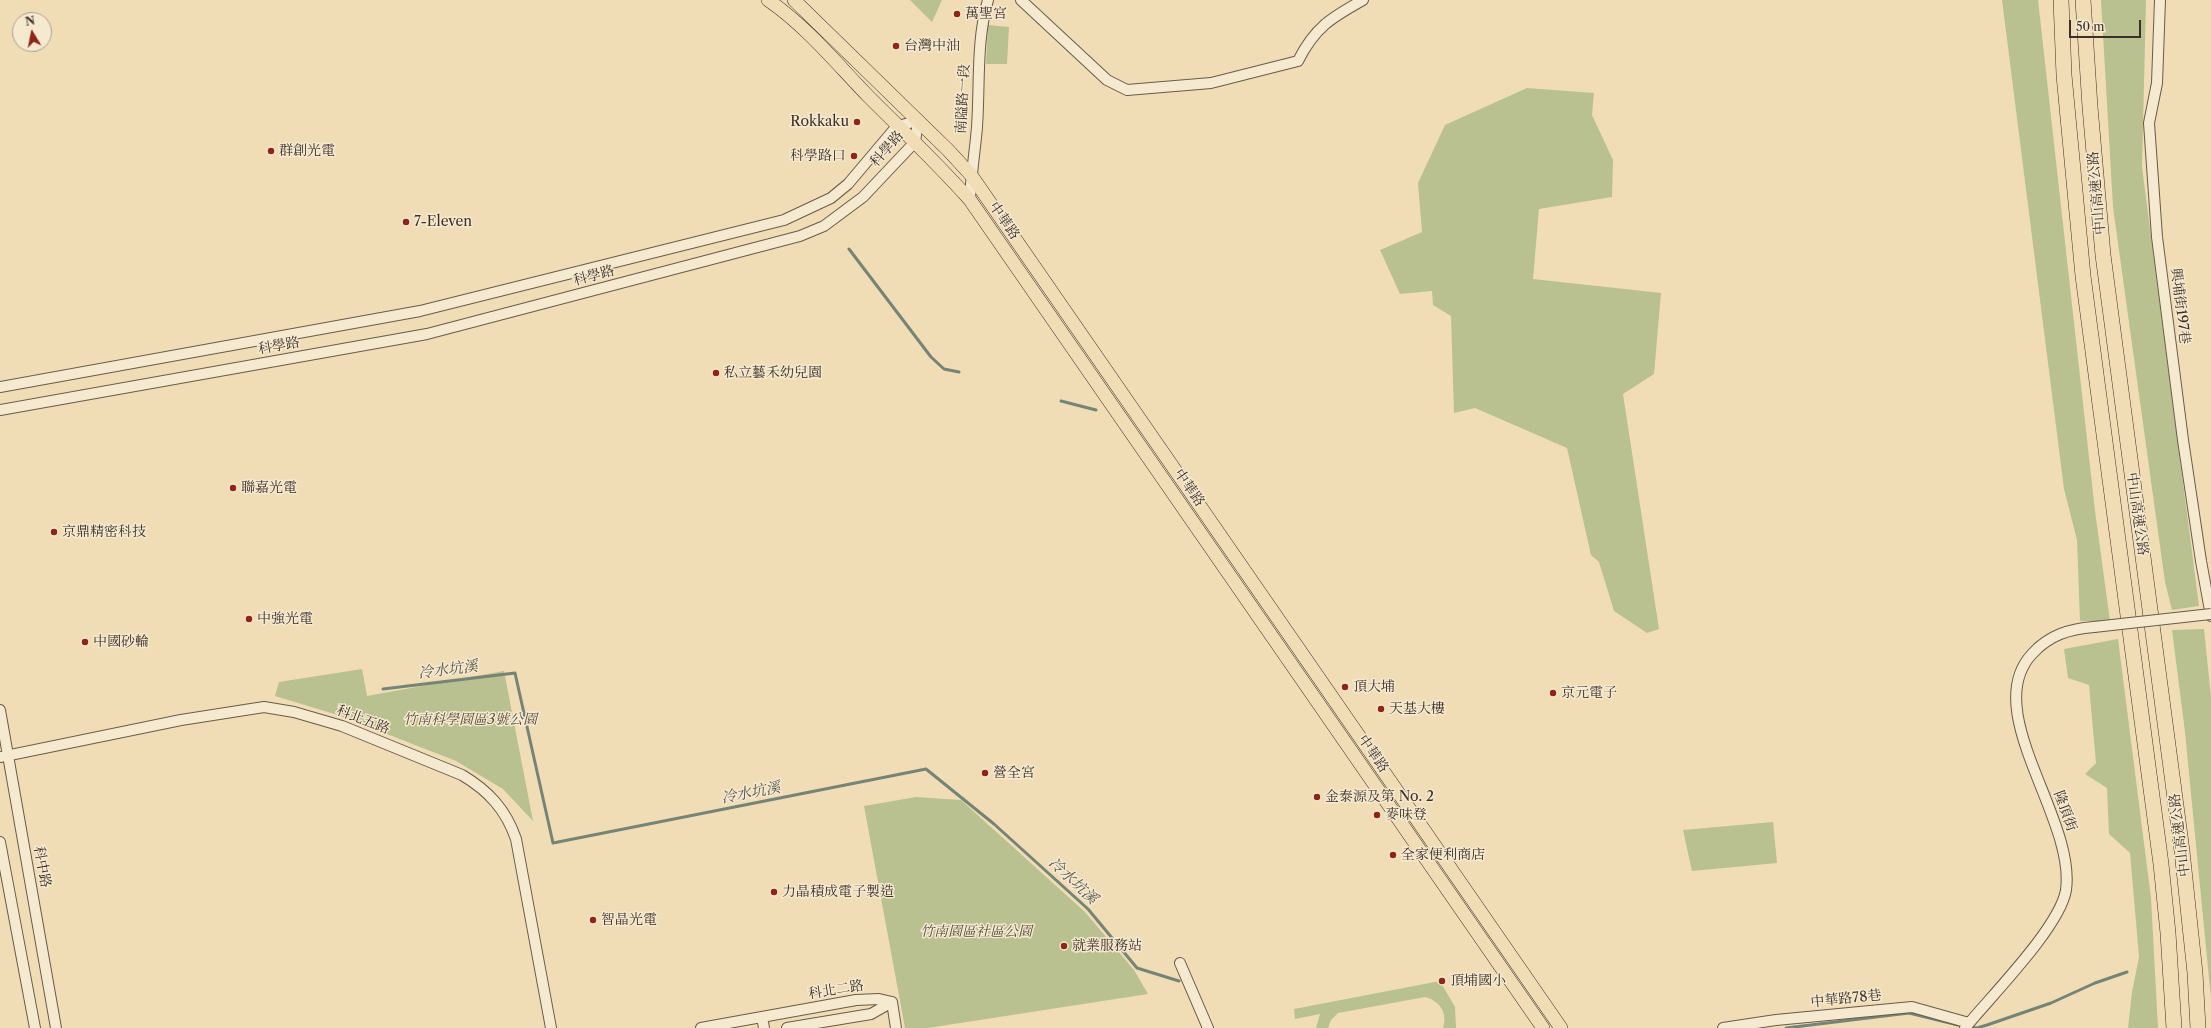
<!DOCTYPE html>
<html>
<head>
<meta charset="utf-8">
<style>
  body { margin:0 }
  #map { position:relative; width:2211px; height:1028px; overflow:hidden; background:#f0ddb6; font-family:"Libre Caslon Text",serif }
  canvas { display:block }
  .north { position:absolute; left:12px; top:12px; width:40px; height:40px; box-sizing:border-box; background:#f5e9d0; border:1px solid #ac9f8c; border-radius:50%; rotate:350deg; font-size:11px; font-weight:700; line-height:16px; text-align:center; color:#3e2f26 }
  .north::after { content:''; display:block; margin:auto; width:14px; height:18px; background:#8f2418; clip-path:polygon(50% 0,100% 100%,50% 72%,0 100%) }
  .scale { position:absolute; left:2069px; top:20px; width:72px; height:18px; box-sizing:border-box; border:2px solid #3e2f26; border-top:0; padding-left:5px; font-size:12px; line-height:14px; white-space:nowrap; color:#3e2f26; -webkit-text-stroke:3px #f5e9d0; paint-order:stroke }
</style>
</head>
<body>
<div id="map">
<canvas width="2211" height="1028"></canvas>
<div class="north">N</div>
<div class="scale">50 m</div>
</div>
<script>
const ctx = document.querySelector('canvas').getContext('2d');
ctx.lineJoin = 'round';
function fillPath(path, color) { ctx.fillStyle = color; ctx.fill(path, 'evenodd'); }
function strokePath(path, color, width, dash) { ctx.strokeStyle = color; ctx.lineWidth = width; ctx.lineCap = dash ? 'butt' : 'round'; ctx.setLineDash(dash || []); ctx.stroke(path); }
function write(font, color, halo, rows, align = 'center') {
  ctx.font = font + ' "Libre Caslon Text","Noto Serif TC",serif'; ctx.lineWidth = 3; ctx.setLineDash([]); ctx.textBaseline = 'middle'; ctx.strokeStyle = halo; ctx.fillStyle = color; for (const [text, x, y, turn = 0] of rows) {
    ctx.save(); ctx.translate(x, y); ctx.rotate((+turn || 0) * Math.PI / 180); ctx.textAlign = isNaN(turn) ? turn : align; if (halo) ctx.strokeText(text, 0, 0); ctx.fillText(text, 0, 0); ctx.restore();
  }
}
const green = new Path2D(`
  M910 0H942L932 22Z
  M2002 0H2038L2095 511 2110 621H2080L2077 540 2064 489Z
  M2101 0H2146L2142 167 2199 606 2172 610 2165 582 2113 207Z
  M988 25 1009 27 1007 64H986Z
  M1527 88 1594 93 1592 115 1613 160 1612 197 1539 209 1533 279 1661 293 1654 374 1623 394 1659 629 1647 633 1614 611 1599 562 1591 555 1567 448 1475 408 1454 413 1451 316 1433 305 1432 291 1400 294 1380 250 1422 232 1418 183 1445 125Z
  M2204 629 2211 697V999L2185 732 2172 630Z
  M2118 639 2151 898 2158 1028H2128L2132 992 2139 957 2130 853 2109 834 2107 788 2085 774 2096 763 2089 685 2068 678 2064 649Z
  M362 669 367 696 504 671 533 821 503 789 456 761 341 716 275 696 279 682Z
  M916 797 961 800 1085 912 1134 970 1148 994 928 1028H905L864 806Z
  M1773 822 1777 863 1692 871 1683 830Z
  M1440 981 1455 1007 1456 1028H1443C1448 1013 1440 1001 1425 997L1338 1013 1331 1020 1328 1028H1316L1320 1014 1295 1019 1294 1009Z`);
const stream = new Path2D(`
  M849 249 931 357 944 369 959 372
  M1061 401 1096 410
  M383 689 515 673 553 843 926 769 994 824 1088 909 1137 968 1179 981
  M1970 1027 1977 1028 1987 1025 2051 1003 2095 983 2127 972
  M1786 1028 1909 1013 1958 1025`);
const minor = new Path2D(`
  M1021 0 1107 80 1127 90 1211 83 1298 61C1315 27 1331 18 1363 0
  M2160 0 2157 83 2149 123 2157 237 2183 440 2201 561 2211 616
  M970 200C971 175 975 151 977 127 980 84 976 42 988 0
  M0 387 420 311 784 220 831 198 848 184 897 126 918 121 915 142 863 197 824 226 800 236 427 334 0 410
  M0 710 56 1028
  M0 757 181 720 264 707 294 712 342 726 462 775C489 791 506 810 516 839L551 1028
  M0 842 35 1028
  M1180 963 1208 1028
  M892 1002 896 1028
  M762 1017 764 1028
  M701 1028 856 1000 879 999 892 1002
  M787 1028 871 1014 892 1002
  M1723 1028 1776 1020 1912 1007 1969 1023
  M1965 1028C1991 996 2060 927 2066 890 2076 818 1979 711 2032 654 2049 635 2069 629 2094 627`);
const major = new Path2D(`
  M768 0C806 26 837 64 869 97 903 131 938 164 970 200L1543 1028
  M794 0 948 150 971 175 1561 1028`);
const highway = new Path2D(`
  M2061 0 2064 75 2083 276 2161 864 2168 933 2174 1028
  M2083 0 2090 107 2103 255 2182 851 2195 973 2198 1028`);
const minorBridge = new Path2D(`
  M2094 627 2211 614`);
const markers = [
  [957,14,4,"#8f2418"],
  [896,46,4,"#8f2418"],
  [857,122,4,"#8f2418"],
  [271,151,4,"#8f2418"],
  [854,156,4,"#8f2418"],
  [406,222,4,"#8f2418"],
  [716,373,4,"#8f2418"],
  [233,488,4,"#8f2418"],
  [54,532,4,"#8f2418"],
  [249,619,4,"#8f2418"],
  [85,642,4,"#8f2418"],
  [1345,687,4,"#8f2418"],
  [1553,693,4,"#8f2418"],
  [1381,709,4,"#8f2418"],
  [985,773,4,"#8f2418"],
  [1317,797,4,"#8f2418"],
  [1377,815,4,"#8f2418"],
  [1393,855,4,"#8f2418"],
  [774,892,4,"#8f2418"],
  [593,920,4,"#8f2418"],
  [1064,946,4,"#8f2418"],
  [1442,981,4,"#8f2418"]
];
const poiNames = [
  ["萬聖宮",965,14],
  ["台灣中油",904,46],
  ["Rokkaku",849,122,"right"],
  ["群創光電",279,151],
  ["科學路口",846,156,"right"],
  ["7-Eleven",414,222],
  ["私立藝禾幼兒園",724,373],
  ["聯嘉光電",241,488],
  ["京鼎精密科技",62,532],
  ["中強光電",257,619],
  ["中國砂輪",93,642],
  ["頂大埔",1353,687],
  ["京元電子",1561,693],
  ["天基大樓",1389,709],
  ["營全宮",993,773],
  ["金泰源及第 No. 2",1325,797],
  ["麥味登",1385,815],
  ["全家便利商店",1401,855],
  ["力晶積成電子製造",782,892],
  ["智晶光電",601,920],
  ["就業服務站",1072,946],
  ["頂埔國小",1450,981]
];
const streetNames = [
  ["南隘路一段",963,99,-87],
  ["科學路",887,149,-49],
  ["中山高速公路",2097,193,-95],
  ["中華路",1004,221,55],
  ["科學路",594,276,-15],
  ["興埔街197巷",2180,306,83],
  ["科學路",279,346,-10],
  ["中華路",1189,488,55],
  ["中山高速公路",2137,514,82],
  ["科北五路",363,720,21],
  ["中華路",1373,754,55],
  ["隆頂街",2065,811,70],
  ["中山高速公路",2180,835,-97],
  ["科中路",42,867,80],
  ["科北二路",836,990,-9],
  ["中華路78巷",1846,999,-6]
];
const parkNames = [
  ["竹南科學園區3號公園",470,720],
  ["竹南園區社區公園",976,932]
];
const waterNames = [
  ["冷水坑溪",448,670,-7],
  ["冷水坑溪",751,793,-11],
  ["冷水坑溪",1073,881,43]
];
fillPath(green, '#b8c18f');
strokePath(stream, '#768475', 3);
strokePath(minor, '#6a5a4a', 12);
strokePath(major, '#3e2f26', 14);
strokePath(highway, '#3e2f26', 16);
strokePath(minor, '#f5e9d0', 10);
strokePath(major, '#f0ddb6', 13);
strokePath(highway, '#f0ddb6', 15);
strokePath(minorBridge, '#6a5a4a', 12, []);
strokePath(minorBridge, '#f5e9d0', 10);
for (const [x, y, r, color] of markers) { const dot = new Path2D(); dot.arc(x, y, r, 0, 2 * Math.PI); ctx.fillStyle = color; ctx.fill(dot); strokePath(dot, '#f5e9d0', 1.5); }
write('14px', '#3e2f26', '#f5e9d0', poiNames, 'left');
write('14px', '#3e2f26', '#f5e9d0', streetNames);
write('italic 14px', '#564c3b', '#f5e9d0', parkNames);
write('italic 15px', '#555247', '#f5e9d0', waterNames);
</script>
</body>
</html>
